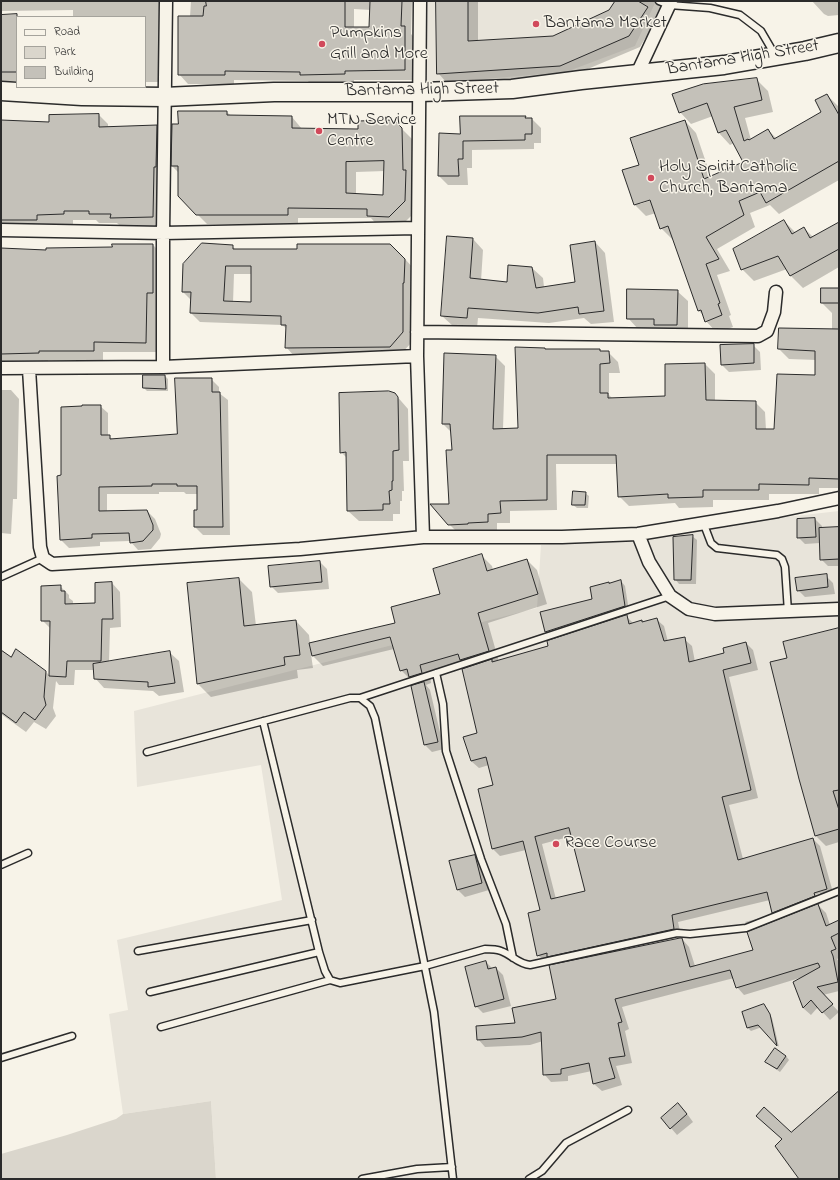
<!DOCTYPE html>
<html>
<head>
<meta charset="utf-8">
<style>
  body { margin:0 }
  #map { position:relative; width:840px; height:1180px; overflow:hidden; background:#f7f3e8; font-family:"Indie Flower",sans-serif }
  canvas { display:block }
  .frame { position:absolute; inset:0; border:2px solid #2b2b2b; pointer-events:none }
  .legend { position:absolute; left:16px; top:16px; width:130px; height:72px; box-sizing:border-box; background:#f7f3e8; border:1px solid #a5a39c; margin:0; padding:5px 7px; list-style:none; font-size:12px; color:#2b2b2b }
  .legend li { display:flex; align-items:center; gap:8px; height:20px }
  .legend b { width:20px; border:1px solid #a5a39c }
</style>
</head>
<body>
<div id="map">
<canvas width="840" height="1180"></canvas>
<div class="frame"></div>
<ul class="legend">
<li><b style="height:5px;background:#f7f3e8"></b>Road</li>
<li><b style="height:11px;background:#dad6cc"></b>Park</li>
<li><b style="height:11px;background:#c4c1b9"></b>Building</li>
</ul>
</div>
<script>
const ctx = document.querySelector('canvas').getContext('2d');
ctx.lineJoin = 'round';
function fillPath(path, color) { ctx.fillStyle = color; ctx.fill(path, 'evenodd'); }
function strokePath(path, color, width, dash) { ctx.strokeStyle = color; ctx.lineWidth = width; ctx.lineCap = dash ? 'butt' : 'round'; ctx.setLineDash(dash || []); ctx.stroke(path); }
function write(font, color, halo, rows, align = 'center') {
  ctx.font = font + ' "Indie Flower",sans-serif'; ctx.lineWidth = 3; ctx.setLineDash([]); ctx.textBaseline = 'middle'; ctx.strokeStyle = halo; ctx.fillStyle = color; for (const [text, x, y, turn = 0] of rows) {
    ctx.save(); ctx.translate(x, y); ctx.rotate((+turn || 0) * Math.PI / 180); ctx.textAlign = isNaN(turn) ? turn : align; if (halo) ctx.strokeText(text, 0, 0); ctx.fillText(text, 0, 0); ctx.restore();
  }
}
const built = new Path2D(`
  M427 1H656L635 46 566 72 427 84Z
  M839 511V1179H216L211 1101 123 1114 109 1014 128 1010 117 940 282 900 261 765 137 787 134 711 537 608 541 545Z`);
const green = new Path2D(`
  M211 1101 216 1179H1V1154L67 1135 116 1119 123 1114Z`);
const shadow = new Path2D(`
  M1 1H161V82H145V17H73V10L1 11Z
  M191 1H412L411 34 414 37V80H354V84H310L308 81 234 80V84H188L179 74 190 17ZM354 9 371 10 370 28H354Z
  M437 1H478V41L553 37 610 11 616 1H665L658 17 640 47 571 76 448 84 438 73Z
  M812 1H839V15L828 16 824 14Z
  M1 24 17 25V81L1 82Z
  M756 79 768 91 773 112 745 118 751 140 768 130 776 138 823 112 827 95 838 106 839 180 779 214 770 205 750 213 755 227 717 249 730 271 717 275 731 315 729 316 733 327 717 333 706 321 704 316 699 311 673 240 661 228 656 213 646 216 634 204 640 165 685 121 696 133 711 177 745 163 734 143 730 145 719 133 713 116 691 124 680 112ZM655 199 640 204V202Z
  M227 112 231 116 292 117 302 129 359 130 394 121 412 139V178L416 182 415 212 400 227 378 226 371 218H298V225L207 224 179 196V173L172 166 173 125H179ZM385 171 384 196 356 195V172Z
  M99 115 108 124V127L156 126 166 135 162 226 121 227 117 223H99L96 220H73V224H46V229H1V121L50 123Z
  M525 117 527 119H532L541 128V143H534V149L472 150V168H467L468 185H448L439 176 461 135Z
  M784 221 796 233 804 228 813 237 839 223V267L803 288 791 276 787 269 754 281 742 269Z
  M473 239 483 250 481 281 508 283 532 268 543 278 544 287 576 283 595 242 605 253 614 322 591 324 584 318 549 323 478 318 477 328 453 326 442 316Z
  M113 245H153L163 255 162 303H156V352H103V360H48V362L1 364V249L47 251 113 248Z
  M232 246 236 250H298L405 259 414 269 412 342 399 356 295 357 286 347 287 329 282 325 200 322 191 313V300L183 292ZM234 274H252V303H233Z
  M839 289V488H819V494H769V500H713V507L679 508 675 503 629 506 619 496 618 464H556L557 510 510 511V523H497V531L459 534 449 524 453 451 451 432 443 424 495 356 505 366 503 429H519L546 350H599L602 352H608L618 362 620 373H609V395L613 399 666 397 705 364 715 374V402H755L765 412 766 430H775L816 376V360L789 359 779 349 832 330V313L822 303Z
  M677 291 688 301V336L638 329 628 318Z
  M753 345 760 352 761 370 729 372 722 365Z
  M144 376H165L168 379V391H147L144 388Z
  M211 379 219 387V393L228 400 230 535H203L195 527V511H198V494H186L184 492H159V494H107V512L147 511 155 519 161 534 160 538 151 549 138 550 130 541 100 542V546L69 548 61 540 62 476 100 406 108 413V436L114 440 178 435Z
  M1 390H11L19 399 17 499H13L11 534 1 533Z
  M395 394 408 409 409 461H403L404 491H402V501H400V514H393V521H359L348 511 347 458 341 452Z
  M585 493 589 496 588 508H577L573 505Z
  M815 519 822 526V529L839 528V566H828L821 559 820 543 805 544 798 537Z
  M692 536 697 540 696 584H679L675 579Z
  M481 555 492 566 493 570 527 560 537 570 547 604 488 623 499 662 550 647 626 616 634 624 643 623 656 619 664 626 668 642 684 639 692 646 695 662 725 654 746 643 753 650 758 670 729 677 758 798 729 805 743 859 813 839 820 846 834 896 821 900 822 903 818 905 826 913 830 925 839 921V958L837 959 839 962V991L823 995 839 1012 830 1020 818 1007 811 1015 803 1008V977L744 995 737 987 734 978 622 1007 629 1029 625 1031 632 1063 616 1066 622 1085 602 1091 594 1084 592 1071 568 1076V1081L551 1082 544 1074 543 1041 530 1045 485 1047 478 1039 516 1024 557 1000V965L553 961 545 962 538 955 542 911 526 850 500 856 493 849 494 786 489 765 479 768 471 761 479 733 469 668 466 665 430 675 431 683 426 685 430 690 444 749 432 752 425 745 412 687 418 685 413 680H411L401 670 394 649 323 666 311 654 313 668 297 670 298 678 211 697 198 684 188 584 239 579 252 592 256 626 296 621 309 635 310 644 396 623 441 594ZM572 836 586 892 556 899 542 844ZM820 893V895L777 912V910ZM770 900 773 912 781 920 754 951 695 966 689 947 682 939 620 951V950L681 936 678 922Z
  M320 562 327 569 329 589 278 593 271 586Z
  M826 576 833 583 835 594 805 597 798 590Z
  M621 581 625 586 629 611 550 636 546 632 541 613 593 600 610 584Z
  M112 583 120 592 121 627 110 628 109 662 169 652 179 661 184 692 159 696 153 691 104 688 95 678 94 670H75L74 685H59L56 681 53 708 56 716 46 729 34 722 26 732 1 714V651L11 658 46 672 50 676 51 629 42 620 60 586 69 595V598L73 601V604H96Z
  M839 629V842L826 846 816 836 800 779 788 659Z
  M474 856 481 863 489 890 465 897 458 890 450 862Z
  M764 917 766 919 749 926 745 922Z
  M486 962 493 969 496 968 503 975 511 1006 483 1013 476 1006Z
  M764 1005 772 1018 779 1047 762 1027 751 1031 748 1028Z
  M786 1056 789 1060 780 1072 770 1065Z
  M685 1111 693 1122 677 1135 671 1128Z`);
const building = new Path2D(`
  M206 1H345V27H369L370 1H402L401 26H405V70L345 71V74L300 75V72L225 71V75H178V16H203L204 6H206Z
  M436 1H468V41L553 36 609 10 615 1H638L648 7 629 36 560 66 437 74Z
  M17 14V72H1V15Z
  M757 78 762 100 734 107 744 141 748 139 749 140 768 129 774 139 821 112 815 100 827 94 839 115V161L766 203 760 192 739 201 744 215 706 237 719 259 706 264 720 303 718 304 722 315 705 322 701 310 698 311 668 226 660 229 650 200 634 205 622 170 639 165 630 138 685 120 704 179 743 162 726 130 718 133 707 103 679 113 672 94 703 84Z
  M178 111H227V115L292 116V128L358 129V121L394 120 402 128 403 170H406L405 201 389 217 367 216V209L288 208V215H196L178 196V166H171L172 124H178ZM384 161 383 195 346 193V162Z
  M99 114V127L157 125 156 167H154L153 217 110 218 111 214H89V211H64V214L37 215V220H1V120L49 122V115Z
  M460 116H526L525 118H532V134H525V140L463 141V159H458L459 176H438L439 133 460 134Z
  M784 220 792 234 804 227 810 238 839 222V249L790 276 778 256 741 270 733 249Z
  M447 236 473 238 470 278 507 282 508 265 532 267 536 288 575 282 570 245 595 241 604 311 579 314 578 307 538 313 468 308 467 318 441 316Z
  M202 243 233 245V249H297V244H390L405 259 404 283H403V332L390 347 285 348 286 325H281V316L190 313 191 292H182L183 264ZM226 266H251V302L224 301Z
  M112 244H153V293H147L146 343 94 342V351H39V353L1 354V248L46 250V248L112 247Z
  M821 288H839V303H821Z
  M627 289 678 290 677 325H654V319H627Z
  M779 328 839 329V479L809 478V485L759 484V490H703V497L668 498V494L618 497 616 455H547V500L500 501 501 513 488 514V522L468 523V524L448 525 430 504H449L446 450H452L450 424H442L444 353 496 355 493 429 518 428 515 347 545 348V349H600V351H609L610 363 600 364V393H608V398L665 396V364L705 363 706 400 756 401V429H774L777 374 815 375V351L778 349Z
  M754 344V363L721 365 720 345Z
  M143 375H165L166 389 143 388Z
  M175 378H212V392H220L223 527H194V510H197V486H177V484H152V486L99 487V511L147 510 153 525V530L143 541 130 543 129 533 92 534V538L60 540 57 476 61 475V407L82 406V405H101V435H110V439L177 434Z
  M389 391 395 393 398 397 399 450 393 451V481H392V490L389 491 390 504H383V510L347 511 346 452 340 453 339 393Z
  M573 491 586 492 585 505H572Z
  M815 518 816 537 797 538V519Z
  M839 527V559L820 560 819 528Z
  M693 535 691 580H674L673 537Z
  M482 554 487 571 527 559 538 594 478 613 489 651 460 660 458 654 420 665 422 673 409 677 407 669 400 671 390 637 312 656 309 643 395 623 391 607 440 594 433 569Z
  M320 561 322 582 270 587 268 566Z
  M827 574 828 587 797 591 795 578Z
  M239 578 244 626 296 620 300 655 284 657 285 665 197 684 187 583Z
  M621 580 625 606 545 632 540 612 592 599 590 587 609 582V583Z
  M112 582 113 619H102L101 661H67L66 677 49 676 50 621H41V586L61 585V591H65V604L95 603V583Z
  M627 615 629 624 642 620V622L657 618 664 641 685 637 689 662 724 653 723 648 746 642 751 663 723 670 751 790 722 797 738 860 813 838 827 889 814 893 815 896 772 913 767 892 672 915 674 929 547 957V953L537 956 528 913 540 910 523 841 492 849 478 789 493 785 486 757 471 761 463 737 477 733 462 669 492 659V662L548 646 547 641ZM569 828 585 891 551 899 535 837Z
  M839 628V790L833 791 839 810V829L815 836 799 779 770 662 787 658 783 642Z
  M16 649 46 671 44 697 46 705 35 720 24 712 16 723 1 712V650L11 657Z
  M170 651 175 683 148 687V682L94 679 93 664Z
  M424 682 438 742 424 745 411 686Z
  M475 855 482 883 457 890 449 861Z
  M818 904 826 926 839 920V933L831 937 836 949 831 951 833 956 838 982 817 987 833 1004 822 1013 811 1000 803 1008 793 982 820 967 818 963 736 988 730 970 615 999 622 1022 618 1023 625 1056 609 1058 615 1078 593 1084 589 1063 561 1069V1074L543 1075 541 1032 522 1037 477 1040 476 1026 515 1023 512 1008 556 999 549 965 680 938H682L690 967 753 950 747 932Z
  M486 961 488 969 496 967 504 999 475 1007 465 967Z
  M764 1004 770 1014 777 1046 758 1025 747 1028 742 1012Z
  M775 1048 786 1056 777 1069 765 1062Z
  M839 1091V1179H799L775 1146 782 1139 756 1116 764 1107 791 1132Z
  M678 1103 687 1114 670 1129 661 1118Z`);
const lane = new Path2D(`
  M659 1 669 5 710 8 740 15 761 31 775 55
  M703 522 711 543 717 548 777 555 782 559 785 567 788 612
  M1 577 43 558
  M436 673 443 704 446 751 481 859 506 924 513 958
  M360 698 670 596
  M263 721 319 952 325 971 330 980 340 983 425 966 485 949C491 949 496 949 501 951 512 955 518 964 530 965L677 933 690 934 746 928 839 891
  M147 752 350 698H360L370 706 375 718 434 1012 453 1179
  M1 865 28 853
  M138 951 312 920
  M150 992 319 952
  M161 1027 330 980
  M1 1058 72 1036
  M362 1179 417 1169 452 1167
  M529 1179 542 1171 566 1143 628 1110`);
const street = new Path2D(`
  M420 1 417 356 423 537
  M637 74 671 1
  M1 230 163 233 417 228
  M417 332 758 336 767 331 774 312 776 292
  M163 367V233L166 1
  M1 368 163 367 417 356
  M29 369 40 547 43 558 52 564 300 549 423 537H562L638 534 778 511 839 498
  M638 534 649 562 670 596 689 609 715 614 839 609`);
const secondary = new Path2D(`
  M1 91 82 96 164 97 274 92H420L512 89 581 80 724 65 805 51 839 43`);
const markers = [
  [536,24,4,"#d1495b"],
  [322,44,4,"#d1495b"],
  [319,131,4,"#d1495b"],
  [651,178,4,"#d1495b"],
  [556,844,4,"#d1495b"]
];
const poiNames = [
  ["Bantama Market",544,24],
  ["Pumpkins",330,34],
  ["Grill and More",330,55],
  ["MTN Service",327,121],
  ["Centre",327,142],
  ["Holy Spirit Catholic",659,168],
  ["Church, Bantama",659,189],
  ["Race Course",564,844]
];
const streetNames = [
  ["Bantama High Street",743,59,-9],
  ["Bantama High Street",422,91,-1]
];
fillPath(built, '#e8e4da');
fillPath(green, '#dad6cc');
fillPath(shadow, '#0003');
fillPath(building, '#c4c1b9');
strokePath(building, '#2b2b2b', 1);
strokePath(lane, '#2b2b2b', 9);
strokePath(street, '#2b2b2b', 15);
strokePath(secondary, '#2b2b2b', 21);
strokePath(lane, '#f7f3e8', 6);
strokePath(street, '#f7f3e8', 12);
strokePath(secondary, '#f7f3e8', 18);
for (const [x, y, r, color] of markers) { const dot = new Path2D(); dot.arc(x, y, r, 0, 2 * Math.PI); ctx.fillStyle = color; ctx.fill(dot); strokePath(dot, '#f7f3e8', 1.5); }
write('18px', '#2b2b2b', '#f7f3e8', poiNames, 'left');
write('18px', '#2b2b2b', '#f7f3e8', streetNames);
</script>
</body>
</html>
